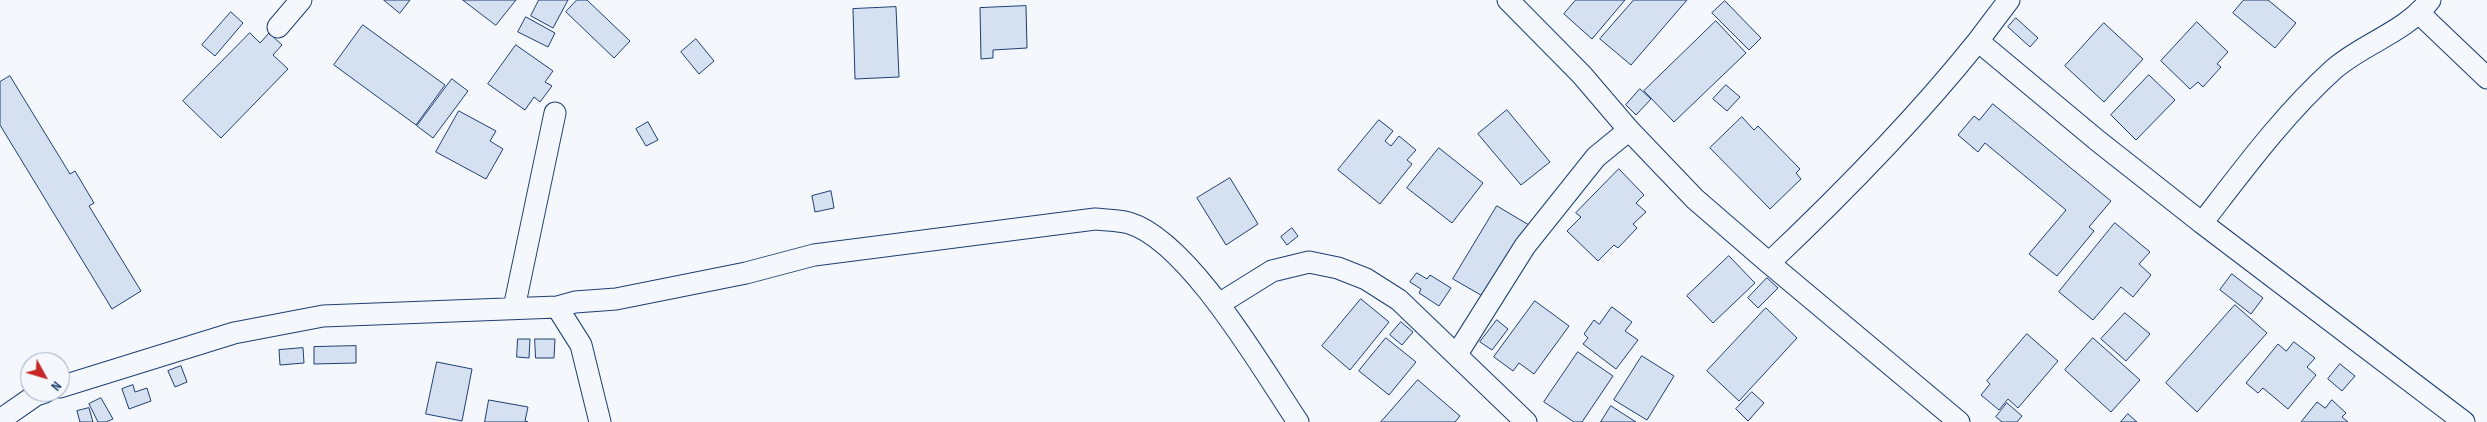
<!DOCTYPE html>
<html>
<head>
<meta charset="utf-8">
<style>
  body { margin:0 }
  #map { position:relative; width:2487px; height:422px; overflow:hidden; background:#f4f7fb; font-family:"Sofia Sans Condensed",sans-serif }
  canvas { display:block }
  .north { position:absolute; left:20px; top:352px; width:50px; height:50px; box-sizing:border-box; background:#f4f7fb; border:1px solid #9eadc5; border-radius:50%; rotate:129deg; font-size:14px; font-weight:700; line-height:20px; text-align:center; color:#1d3f73 }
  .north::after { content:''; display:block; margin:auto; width:18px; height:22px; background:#c62828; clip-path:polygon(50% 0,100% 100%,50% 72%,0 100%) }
</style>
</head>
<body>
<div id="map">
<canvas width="2487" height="422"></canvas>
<div class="north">N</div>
</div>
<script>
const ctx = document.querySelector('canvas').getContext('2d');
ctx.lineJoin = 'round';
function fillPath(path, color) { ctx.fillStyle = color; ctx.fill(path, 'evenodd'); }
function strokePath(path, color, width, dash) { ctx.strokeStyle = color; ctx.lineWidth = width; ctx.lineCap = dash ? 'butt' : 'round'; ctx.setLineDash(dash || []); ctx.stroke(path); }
const building = new Path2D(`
  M384 0H410L400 13Z
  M463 0H516L496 25Z
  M539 0H568L553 28 531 16Z
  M577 0H587L630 41 614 58 566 12Z
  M1576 0H1625L1592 39 1564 14Z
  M1634 0H1687L1631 65 1600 39Z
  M2244 0H2268L2296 23 2275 48 2233 13Z
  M1725 1 1761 38 1749 50 1712 13Z
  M1026 6 1027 48 993 50V58L981 59 980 8Z
  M896 7 899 77 855 79 853 9Z
  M231 12 243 23 215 56 202 45Z
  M526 17 555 33 548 47 518 32Z
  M2016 18 2038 38 2030 47 2008 27Z
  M1716 21 1746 53 1674 122 1644 91Z
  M2197 22 2228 52 2217 64 2221 67 2203 87 2198 82 2190 89 2161 61Z
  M2104 23 2143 59 2104 102 2065 66Z
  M363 25 445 85 416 125 334 65Z
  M250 33 260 43 269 33 282 45 273 55 288 69 221 138 183 101Z
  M696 39 714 61 699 74 681 52Z
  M516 45 553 71 545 82 552 86 540 102 534 97 525 110 488 84Z
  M2149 75 2175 100 2136 140 2111 115Z
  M10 76 70 174 75 171 94 203 89 206 141 291 112 309 0 125V82Z
  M452 79 468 91 433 138 417 126Z
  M1726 85 1740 97 1727 111 1713 99Z
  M1640 89 1651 99 1636 115 1626 105Z
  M1993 104 2111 201 2089 227 2094 231 2057 276 2029 254 2066 210 1985 143 1978 152 1958 135 1974 116 1979 120Z
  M1507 110 1550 162 1521 185 1478 134Z
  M459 111 496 131 490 141 503 149 486 179 436 152Z
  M1742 117 1754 130 1758 126 1800 169 1796 173 1801 179 1770 209 1710 148Z
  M1379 120 1393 131 1385 141 1391 146 1399 136 1416 150 1407 160 1412 164 1380 204 1338 170Z
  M648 122 658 140 646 146 636 129Z
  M1439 148 1483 183 1452 223 1407 188Z
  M1619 169 1644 195 1636 203 1646 212 1633 224 1637 228 1618 248 1614 245 1598 261 1567 231 1581 217 1576 213Z
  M1230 178 1258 224 1226 245 1197 198Z
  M831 191 834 208 815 212 812 196Z
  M1497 206 1529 225 1486 298 1453 279Z
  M2115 223 2150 252 2139 264 2151 275 2133 297 2121 287 2093 320 2059 292Z
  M1292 228 1298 236 1287 245 1281 237Z
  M1729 256 1755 283 1713 323 1687 296Z
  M1417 273 1427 279 1430 275 1451 288 1439 306 1419 293 1421 289 1410 282Z
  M2232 274 2263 298 2251 314 2220 290Z
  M1767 278 1778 288 1758 308 1748 298Z
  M1361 299 1389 322 1350 370 1322 346Z
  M1535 301 1569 326 1534 374 1519 363 1513 371 1494 357Z
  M2235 305 2267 333 2197 412 2166 383Z
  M1612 307 1632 322 1625 331 1638 340 1616 369 1583 344 1588 338 1584 334 1594 320 1599 324Z
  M1766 308 1797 338 1739 401 1707 371Z
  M2125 313 2150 334 2126 361 2101 339Z
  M1497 320 1508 329 1492 350 1480 342Z
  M1401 322 1413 332 1402 345 1390 335Z
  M2027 334 2058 361 2018 408 2008 399 1999 410 1981 395 1990 384 1987 381Z
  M1386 338 1416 362 1389 395 1359 371Z
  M2093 338 2140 380 2111 412 2065 370Z
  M518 339H530L529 358 517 357Z
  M535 339H555L554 358H536Z
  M2294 342 2315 358 2307 367 2316 375 2288 409 2263 388 2258 393 2246 383 2278 344 2286 351Z
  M356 346V363L314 364V347Z
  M303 348 304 363 280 365 279 350Z
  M1578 352 1613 376 1582 422H1574L1544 402Z
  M1642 356 1674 376 1647 420 1614 400Z
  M437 362 472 369 462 421 426 414Z
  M2340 364 2355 376 2342 391 2328 379Z
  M181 366 187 382 175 387 168 371Z
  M1418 380 1460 416 1455 422H1381Z
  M133 385 135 392 147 388 151 401 129 409 122 389Z
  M1752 392 1764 403 1748 421 1736 409Z
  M101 398 113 419 106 422H98L89 404Z
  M489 400 528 407 525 421 528 422H485Z
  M2332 400 2346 413 2342 417 2348 422H2301L2317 402 2325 408Z
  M2007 403 2022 416 2017 422H2002L1996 417Z
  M1611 406 1636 422H1601Z
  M89 408 93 422H80L77 411Z
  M2128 414 2137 422H2121Z`);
const street = new Path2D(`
  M1508 0 1582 75 1629 130
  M2420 14 2487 78
  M278 27 301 0
  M1978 41 2009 0
  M2202 223 2464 422
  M1769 263 1959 422
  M1219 304 1272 271 1309 262 1338 268 1366 279 1399 300 1526 422
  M557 307 581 345 600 422
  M514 308 555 113
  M1457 354 1525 246 1596 157 1629 130 1695 199 1769 263C1843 193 1914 121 1978 41L2098 141 2202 223C2243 170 2284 114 2334 69 2364 43 2406 32 2430 0
  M60 387 234 333 323 316 557 307 575 302 616 299 746 273 814 255 1095 219C1106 220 1119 220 1129 223 1189 241 1263 370 1298 422
  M0 420 36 395 45 392`);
fillPath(building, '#d5e0f0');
strokePath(building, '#1d3f73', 1);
strokePath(street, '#1d3f73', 23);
strokePath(street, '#f4f7fb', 21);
</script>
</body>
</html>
